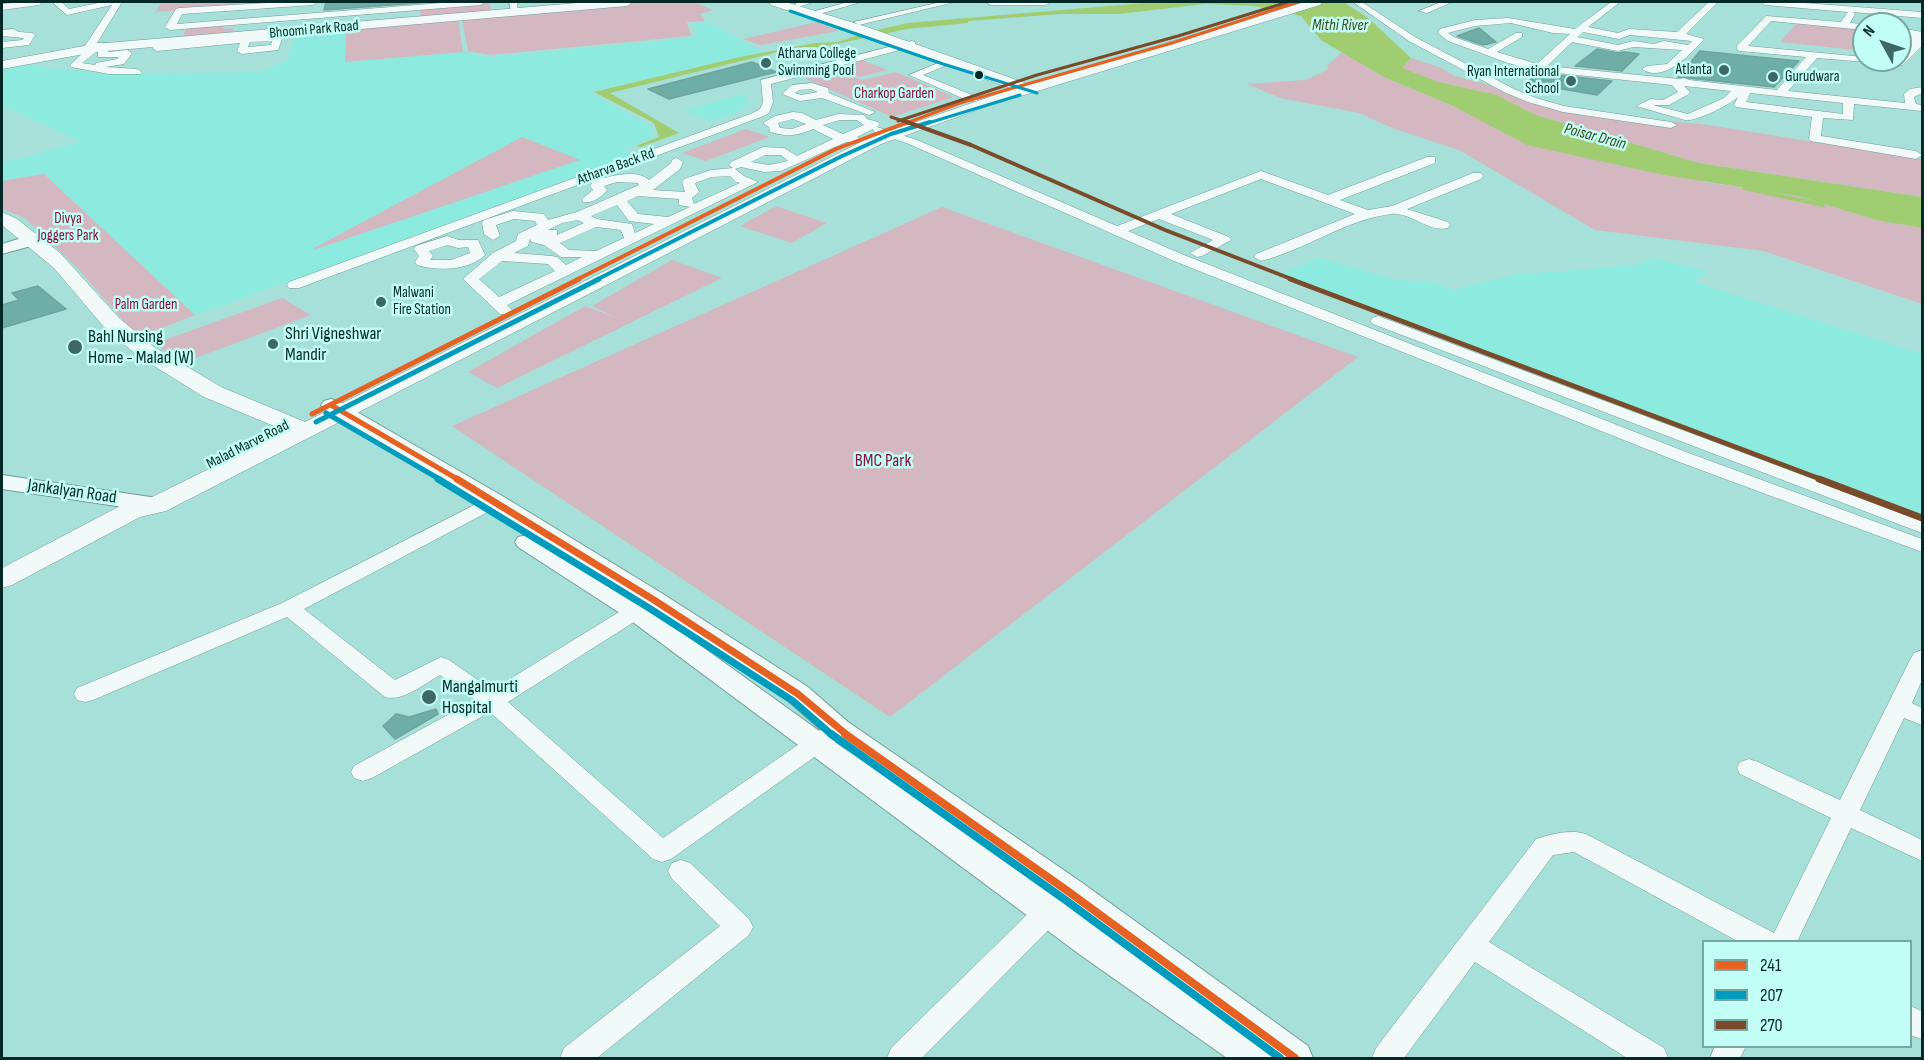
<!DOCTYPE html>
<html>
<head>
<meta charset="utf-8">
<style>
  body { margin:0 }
  #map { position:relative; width:1924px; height:1060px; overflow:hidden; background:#a6e0d9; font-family:"Sofia Sans Condensed",sans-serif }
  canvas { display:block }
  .frame { position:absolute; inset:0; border:3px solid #042825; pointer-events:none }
  .legend { position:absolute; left:1702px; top:940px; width:210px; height:108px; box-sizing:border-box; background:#c2fef5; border:2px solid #76a8a2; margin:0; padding:8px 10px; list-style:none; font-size:18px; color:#042825 }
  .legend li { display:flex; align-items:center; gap:12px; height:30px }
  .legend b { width:30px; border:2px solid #76a8a2 }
  .north { position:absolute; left:1852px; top:12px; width:60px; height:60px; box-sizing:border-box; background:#c2fef5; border:2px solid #76a8a2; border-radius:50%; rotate:310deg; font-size:16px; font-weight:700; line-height:24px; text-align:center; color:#042825 }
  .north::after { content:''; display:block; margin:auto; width:21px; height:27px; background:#3d6864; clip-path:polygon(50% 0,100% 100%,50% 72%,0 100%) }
</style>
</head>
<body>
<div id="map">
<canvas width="1924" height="1060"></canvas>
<div class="frame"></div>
<ul class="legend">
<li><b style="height:8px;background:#e66222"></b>241</li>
<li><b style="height:8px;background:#009cbd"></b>207</li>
<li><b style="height:8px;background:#7a4b2a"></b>270</li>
</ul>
<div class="north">N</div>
</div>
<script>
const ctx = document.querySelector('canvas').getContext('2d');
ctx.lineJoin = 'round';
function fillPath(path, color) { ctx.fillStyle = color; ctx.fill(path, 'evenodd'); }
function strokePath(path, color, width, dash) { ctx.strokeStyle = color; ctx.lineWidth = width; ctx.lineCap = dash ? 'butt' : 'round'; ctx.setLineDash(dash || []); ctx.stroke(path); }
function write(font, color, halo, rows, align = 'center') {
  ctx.font = font + ' "Sofia Sans Condensed",sans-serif'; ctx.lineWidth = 5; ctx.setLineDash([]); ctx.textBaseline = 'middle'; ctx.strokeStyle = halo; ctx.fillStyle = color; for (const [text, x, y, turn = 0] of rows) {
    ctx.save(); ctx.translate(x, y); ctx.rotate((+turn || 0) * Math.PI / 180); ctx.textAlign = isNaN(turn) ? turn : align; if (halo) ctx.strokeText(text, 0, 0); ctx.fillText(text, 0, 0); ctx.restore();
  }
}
const built = new Path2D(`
  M708 22 763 52 590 92 653 128V137L625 149 635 158 195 315 44 174 2 181V163L80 142 2 105V66L14 63 106 74 260 72 287 61 296 33 346 29 345 62 463 52 490 57 698 37 694 23Z
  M741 94 750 101 743 110 710 121 683 111Z
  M1321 258 1396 280 1431 282 1453 290 1512 275 1636 265 1653 258 1708 271 1694 282 1922 354V518L1280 273Z`);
const green = new Path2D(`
  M154 2H248L247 6 155 12 161 3 152 5Z
  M489 2 492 11 421 17 420 8Z
  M645 2H694L713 10 700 14 705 21 687 22 691 36 490 55 468 51 462 19Z
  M458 19 463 52 345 62 346 29Z
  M816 22 839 31 760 45 743 39Z
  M1798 22 1864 28V51L1780 42Z
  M225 24 223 29 234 28 232 32 183 36 187 27Z
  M1342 52 1382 76 1455 107 1705 182 1798 196 1876 220 1922 228V304L1763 251 1595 230 1459 150 1392 128 1359 113 1280 98 1247 84 1306 80 1327 70 1328 65Z
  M1411 58 1439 67 1455 76 1489 85 1521 100 1576 111 1708 125 1922 159V197L1699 163 1536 115 1497 95 1439 82 1401 68Z
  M862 60 887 70 860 77 836 68Z
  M833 68 862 80 896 72 954 97 892 117 802 77Z
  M746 129 770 137 706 161 682 153Z
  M522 137 580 160 313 250 314 248Z
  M44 174 195 315 138 337 77 268 25 218 2 209V181Z
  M776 206 827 223 792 243 740 226Z
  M942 207 1358 357 890 717 452 426Z
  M672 260 722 278 497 388 468 372 585 306 615 317 592 306Z
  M282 298 311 315 179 364 156 343Z`);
const water = new Path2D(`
  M1156 2H1343L1367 17 1411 58 1402 68 1439 82 1497 95 1536 115 1699 163 1922 197V228L1876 220 1798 196 1664 175 1527 145 1455 107 1382 76 1321 40 1301 16 1254 6 1206 4 1118 14H1060L968 21V23L907 29 822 47H805L778 52 610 93 679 133 641 147 636 146 659 137 654 123 594 92 740 57 815 43 838 42 864 33 908 23Z`);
const stream = new Path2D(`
  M1744 188 1823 205`);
const building = new Path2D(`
  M326 2H431L324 10Z
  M1479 28 1496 42 1483 45 1457 36Z
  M1597 49 1618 53 1624 52 1639 54 1622 71 1575 66Z
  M1700 51 1768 58 1799 61 1774 87 1678 77Z
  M752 62 776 72 669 99 648 89Z
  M1538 73H1539L1612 81 1597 95 1527 83Z
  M38 286 66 309 2 328V305L19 300 12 293Z
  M436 709 438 714 395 739 383 726 396 714 409 717Z`);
const minor = new Path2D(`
  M23 2H43L39 5 2 10V4Z
  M52 2H61L69 9 103 2H122L97 43H107L108 52 127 50 132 53 124 64 105 67 137 69 142 72 141 74H109L71 67 70 65 85 51 83 49 112 5 67 15ZM98 50V57H119L117 59 96 63 95 65 82 63Z
  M317 2 313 5 182 14 177 24 454 2H485L481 5 170 30 165 27 176 9 179 8 284 2Z
  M509 2H517L518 14H512Z
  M798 2H813L799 7 795 4Z
  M848 2H861L813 16 808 13Z
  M941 2H955L859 25 854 22Z
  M986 2H1050L1046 5H990Z
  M1353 2H1362L1415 37 1514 89 1536 98 1564 106 1671 122 1677 125 1671 128 1563 112 1528 102 1506 93 1409 41Z
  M1441 2H1452L1427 13 1419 11Z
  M1611 2H1620L1588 27 1618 33 1629 29 1677 32 1709 2H1718L1686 34 1704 39C1691 54 1663 84 1642 69L1647 66 1667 64 1682 50 1633 47 1618 51 1572 42 1547 66 1679 79 1684 78 1689 80 1777 90 1806 57 1740 51 1737 50V46L1766 16 1841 22 1848 12 1765 5 1761 2H1792L1922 12V18L1853 12 1855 14 1850 23 1864 24V30L1771 21 1748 46 1864 57V60H1900V56L1912 46 1905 43 1912 36 1900 34V28L1922 32V46L1903 65 1817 58 1788 91 1905 103 1904 94 1910 89 1922 87V93L1914 97 1916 104 1922 105V111L1854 104 1853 120 1823 118 1821 136 1916 151 1922 155 1916 159 1811 141 1809 139 1812 117 1736 107 1734 105 1738 97C1729 105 1696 122 1685 120L1636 106 1651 99 1663 100 1678 92 1672 85 1539 71 1508 63 1448 41 1438 33 1440 29 1475 20 1508 18 1575 29ZM1511 23 1553 33 1570 34 1537 64 1497 52 1522 37V33H1516L1488 49 1454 37 1448 33 1475 26ZM1583 32 1619 39 1630 35 1692 41 1688 45 1664 41 1654 44 1633 41 1618 45 1577 37ZM1684 86 1731 91 1724 98 1688 114 1653 105H1669L1689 94 1690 92ZM1750 93 1843 103V114L1746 102Z
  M269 28 274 31 272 36 282 39 278 50 242 54 237 51 240 43 157 51 152 48 157 45 262 35 266 29ZM272 41 271 45 248 47 250 42Z
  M13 29 19 32 33 33 35 35 29 45 2 48V42L22 40 24 38 2 36V30Z
  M912 41 915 42V46L771 84 773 102 769 113 761 117 299 288H289L287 285 289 282 753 113 760 109 763 102 761 80Z
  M945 60 954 62 923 75 977 97V101H969L909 75Z
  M812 83 828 88 829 93 875 112 869 115 822 98 800 101 782 94 792 85ZM811 89 818 92 801 95 795 93 799 90Z
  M793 112 802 113 816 120 838 114 864 115 867 119 878 122 880 124 877 127 917 140 1117 226 1261 171 1328 195 1427 157H1435V163L1340 200 1368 210 1392 206 1473 173H1481L1483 176 1481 179 1407 209 1448 222 1450 225 1448 228C1429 233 1409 211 1391 214 1345 220 1305 250 1261 261L1254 257 1256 254 1355 214 1261 179 1171 214 1229 237 1231 240 1202 256 1197 257 1190 253 1213 240 1159 219 1128 231 1184 255 1686 452 1922 539V552L1674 460 1174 261 909 144 874 132 873 129 857 137 862 140 860 142H846L781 171 764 172 741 167 735 169 744 176 758 182 507 305 513 311 510 314H500L463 279 493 253 516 241 518 234 537 225 535 221 514 219 496 225 500 236 493 240 484 234 482 223 484 220 513 211 544 214 548 220 577 212 639 185 638 183 617 182 604 186 607 190C602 197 592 204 583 202L582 199 593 190 590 186 593 181C608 177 636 168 649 180L670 164 673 159 677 158 683 162 680 169 653 190 685 192 682 182 684 179 711 170 733 168 729 165 731 162 763 147 784 148 797 156 833 139 813 129C797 136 787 137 770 132L769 127 763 123 775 116ZM793 119 806 124 792 129 780 128 778 123ZM840 120H857L864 125 843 134 823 125ZM765 155H781L788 161 769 165 751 162ZM730 176 736 182 740 183 694 204 692 198 699 192 695 183 712 177ZM638 196 679 199V205L690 207 668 217 638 214 627 201ZM617 205 629 221 654 224 635 233 632 224 597 219 591 216ZM578 220 584 223 557 235V230H548L562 223ZM596 227 621 230 624 238 596 251 569 250 560 243ZM530 239 532 242 544 245 561 257H582L566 265 557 257 552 256 514 253 528 246ZM502 261 548 264 555 271 499 297 479 279Z
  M447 236 459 240H478L485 255C469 271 437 271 417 265L415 262 419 256 414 249 416 246ZM447 245 458 248 468 247 470 253 451 260H430L433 256 429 251Z
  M1378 316 1922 520V533L1373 324 1370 321 1373 318Z
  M494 495 501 497 503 501 501 505 304 609 395 680 441 657 449 660 492 690 642 598 649 596 656 598 659 603 656 608 508 702 663 838 818 731 826 728 834 731 838 737 834 743 671 859 662 862 653 859 490 712 372 778 363 781 354 778 351 772 354 766 475 700 440 675C424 684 403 702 385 697L287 617 93 700 85 702 77 700 74 694 77 688 282 603Z
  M1922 650V680L1912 703 1922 708V725L1904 718 1860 810 1922 840V861L1851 828 1797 942H1739L1574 852 1553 855 1489 942 1664 1048 1668 1058H1627L1475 962 1404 1058H1372L1376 1048 1536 839C1551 834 1571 829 1586 834L1774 933 1831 818 1740 774 1737 768 1740 762 1749 759 1758 762 1840 800 1911 658 1914 653Z
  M681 860 690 863 749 919 753 927 749 935 597 1058H560L564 1048 720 926 672 879 668 871 672 863Z
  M1056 893 1066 896 1069 904 1066 912 922 1058H887L891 1048 1046 896Z
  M1910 1006 1922 1011V1039L1910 1035Z
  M1715 1046H1746L1740 1058H1710Z`);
const tertiary = new Path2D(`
  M32 235 38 236 40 240 38 244 2 254V244Z
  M331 399 338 401 504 497 663 594 808 687 848 722 1081 882 1308 1046 1313 1058H1227L1079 954 626 617 518 547 515 542 518 537 527 535 535 537 324 409 321 405 324 401ZM651 610 788 701 828 736 854 756Z
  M2 475 157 498 165 500 169 505 165 510 157 512 2 489Z`);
const secondary = new Path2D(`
  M589 2H633L627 6 95 52 2 69V61L95 44Z
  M769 2H786L870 28 1028 84 1305 2H1322L1320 5 988 106 881 144 166 511 140 517 12 585 2 588V568L122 505 148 499 286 431 204 397 138 356 104 327 54 268 2 225V212L17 219 60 253 119 318 154 347 221 387 305 422 869 138 1013 89 860 34 771 5Z`);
const bus1Far4 = new Path2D(`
  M904 124 960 103 1172 43 1298 2`);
const bus1Far3 = new Path2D(`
  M576 280 836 149 908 122`);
const bus1Far2 = new Path2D(`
  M331 405 459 480
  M312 414 579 279`);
const bus1Far1 = new Path2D(`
  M457 479 654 600 798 694 847 735`);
const bus1 = new Path2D(`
  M845 734 1069 892 1295 1058`);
const bus2Far4 = new Path2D(`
  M790 11 943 64 1037 93
  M925 124 1020 95`);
const bus2Far3 = new Path2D(`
  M596 280 840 157 891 134 930 122`);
const bus2Far2 = new Path2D(`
  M326 413 441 480
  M316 422 599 279`);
const bus2Far1 = new Path2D(`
  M438 479 649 608 793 701 832 735`);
const bus2 = new Path2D(`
  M831 734 1064 899 1280 1058`);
const bus3Far3 = new Path2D(`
  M891 117 912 124
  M898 121 1037 75 1178 36 1288 2`);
const bus3Far2 = new Path2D(`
  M907 122 971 145 1165 230 1294 280`);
const bus3Far1 = new Path2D(`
  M1290 279 1823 480`);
const bus3 = new Path2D(`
  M1819 479 1922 518`);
const markers = [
  [766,63,6,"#3d6864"],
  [1724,70,6,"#3d6864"],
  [979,75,5,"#042825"],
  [1773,77,6,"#3d6864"],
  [1571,81,6,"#3d6864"],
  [381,302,6,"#3d6864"],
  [273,344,6,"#3d6864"],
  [75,347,8,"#3d6864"],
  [429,697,8,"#3d6864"]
];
const farStreetnames = [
  ["Bhoomi Park Road",314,30,-5],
  ["Atharva Back Rd",616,167,-20],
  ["Malad Marve Road",248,445,-27]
];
const farPoinames = [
  ["Atharva College",778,54],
  ["Swimming Pool",778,71],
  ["Atlanta",1712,70,"right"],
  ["Ryan International",1559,72,"right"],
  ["School",1559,89,"right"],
  ["Gurudwara",1785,77],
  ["Malwani",393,293],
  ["Fire Station",393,310]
];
const farParknames = [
  ["Charkop Garden",894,94],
  ["Divya",68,219],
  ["Joggers Park",68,236],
  ["Palm Garden",146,305]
];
const farWaternames = [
  ["Mithi River",1340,26],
  ["Poisar Drain",1595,137,15]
];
const poiNames = [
  ["Shri Vigneshwar",285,334],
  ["Mandir",285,355],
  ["Bahl Nursing",88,337],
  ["Home - Malad (W)",88,358],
  ["Mangalmurti",442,687],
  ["Hospital",442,708]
];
const parkNames = [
  ["BMC Park",883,461]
];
const streetNames = [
  ["Jankalyan Road",72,492,8]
];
fillPath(built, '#8ceade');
fillPath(green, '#d4b8c1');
fillPath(water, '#a0cd72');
strokePath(stream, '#a0cd72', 4);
fillPath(building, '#6fada7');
strokePath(building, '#71a39e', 1.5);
strokePath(minor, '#739d99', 1);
strokePath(tertiary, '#739d99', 2);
strokePath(secondary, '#739d99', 1);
fillPath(minor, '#f2faf9');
fillPath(tertiary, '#f2faf9');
fillPath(secondary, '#f2faf9');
strokePath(bus1Far4, '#e66222', 3);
strokePath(bus1Far3, '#e66222', 4);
strokePath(bus1Far2, '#e66222', 5);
strokePath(bus1Far1, '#e66222', 7);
strokePath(bus1, '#e66222', 8);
strokePath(bus2Far4, '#009cbd', 3);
strokePath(bus2Far3, '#009cbd', 4);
strokePath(bus2Far2, '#009cbd', 5);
strokePath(bus2Far1, '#009cbd', 7);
strokePath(bus2, '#009cbd', 8);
strokePath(bus3Far3, '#7a4b2a', 3);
strokePath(bus3Far2, '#7a4b2a', 4);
strokePath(bus3Far1, '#7a4b2a', 5);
strokePath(bus3, '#7a4b2a', 7);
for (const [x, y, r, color] of markers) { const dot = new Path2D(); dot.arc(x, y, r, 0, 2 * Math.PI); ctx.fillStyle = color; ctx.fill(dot); strokePath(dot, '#c2fef5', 2); }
write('15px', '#042825', '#c2fef5', farStreetnames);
write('15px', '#042825', '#c2fef5', farPoinames, 'left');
write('15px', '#86113f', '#c2fef5', farParknames);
write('italic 16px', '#3b4b19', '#c2fef5', farWaternames);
write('18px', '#042825', '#c2fef5', poiNames, 'left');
write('18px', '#86113f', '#c2fef5', parkNames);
write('18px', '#042825', '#c2fef5', streetNames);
</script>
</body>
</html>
